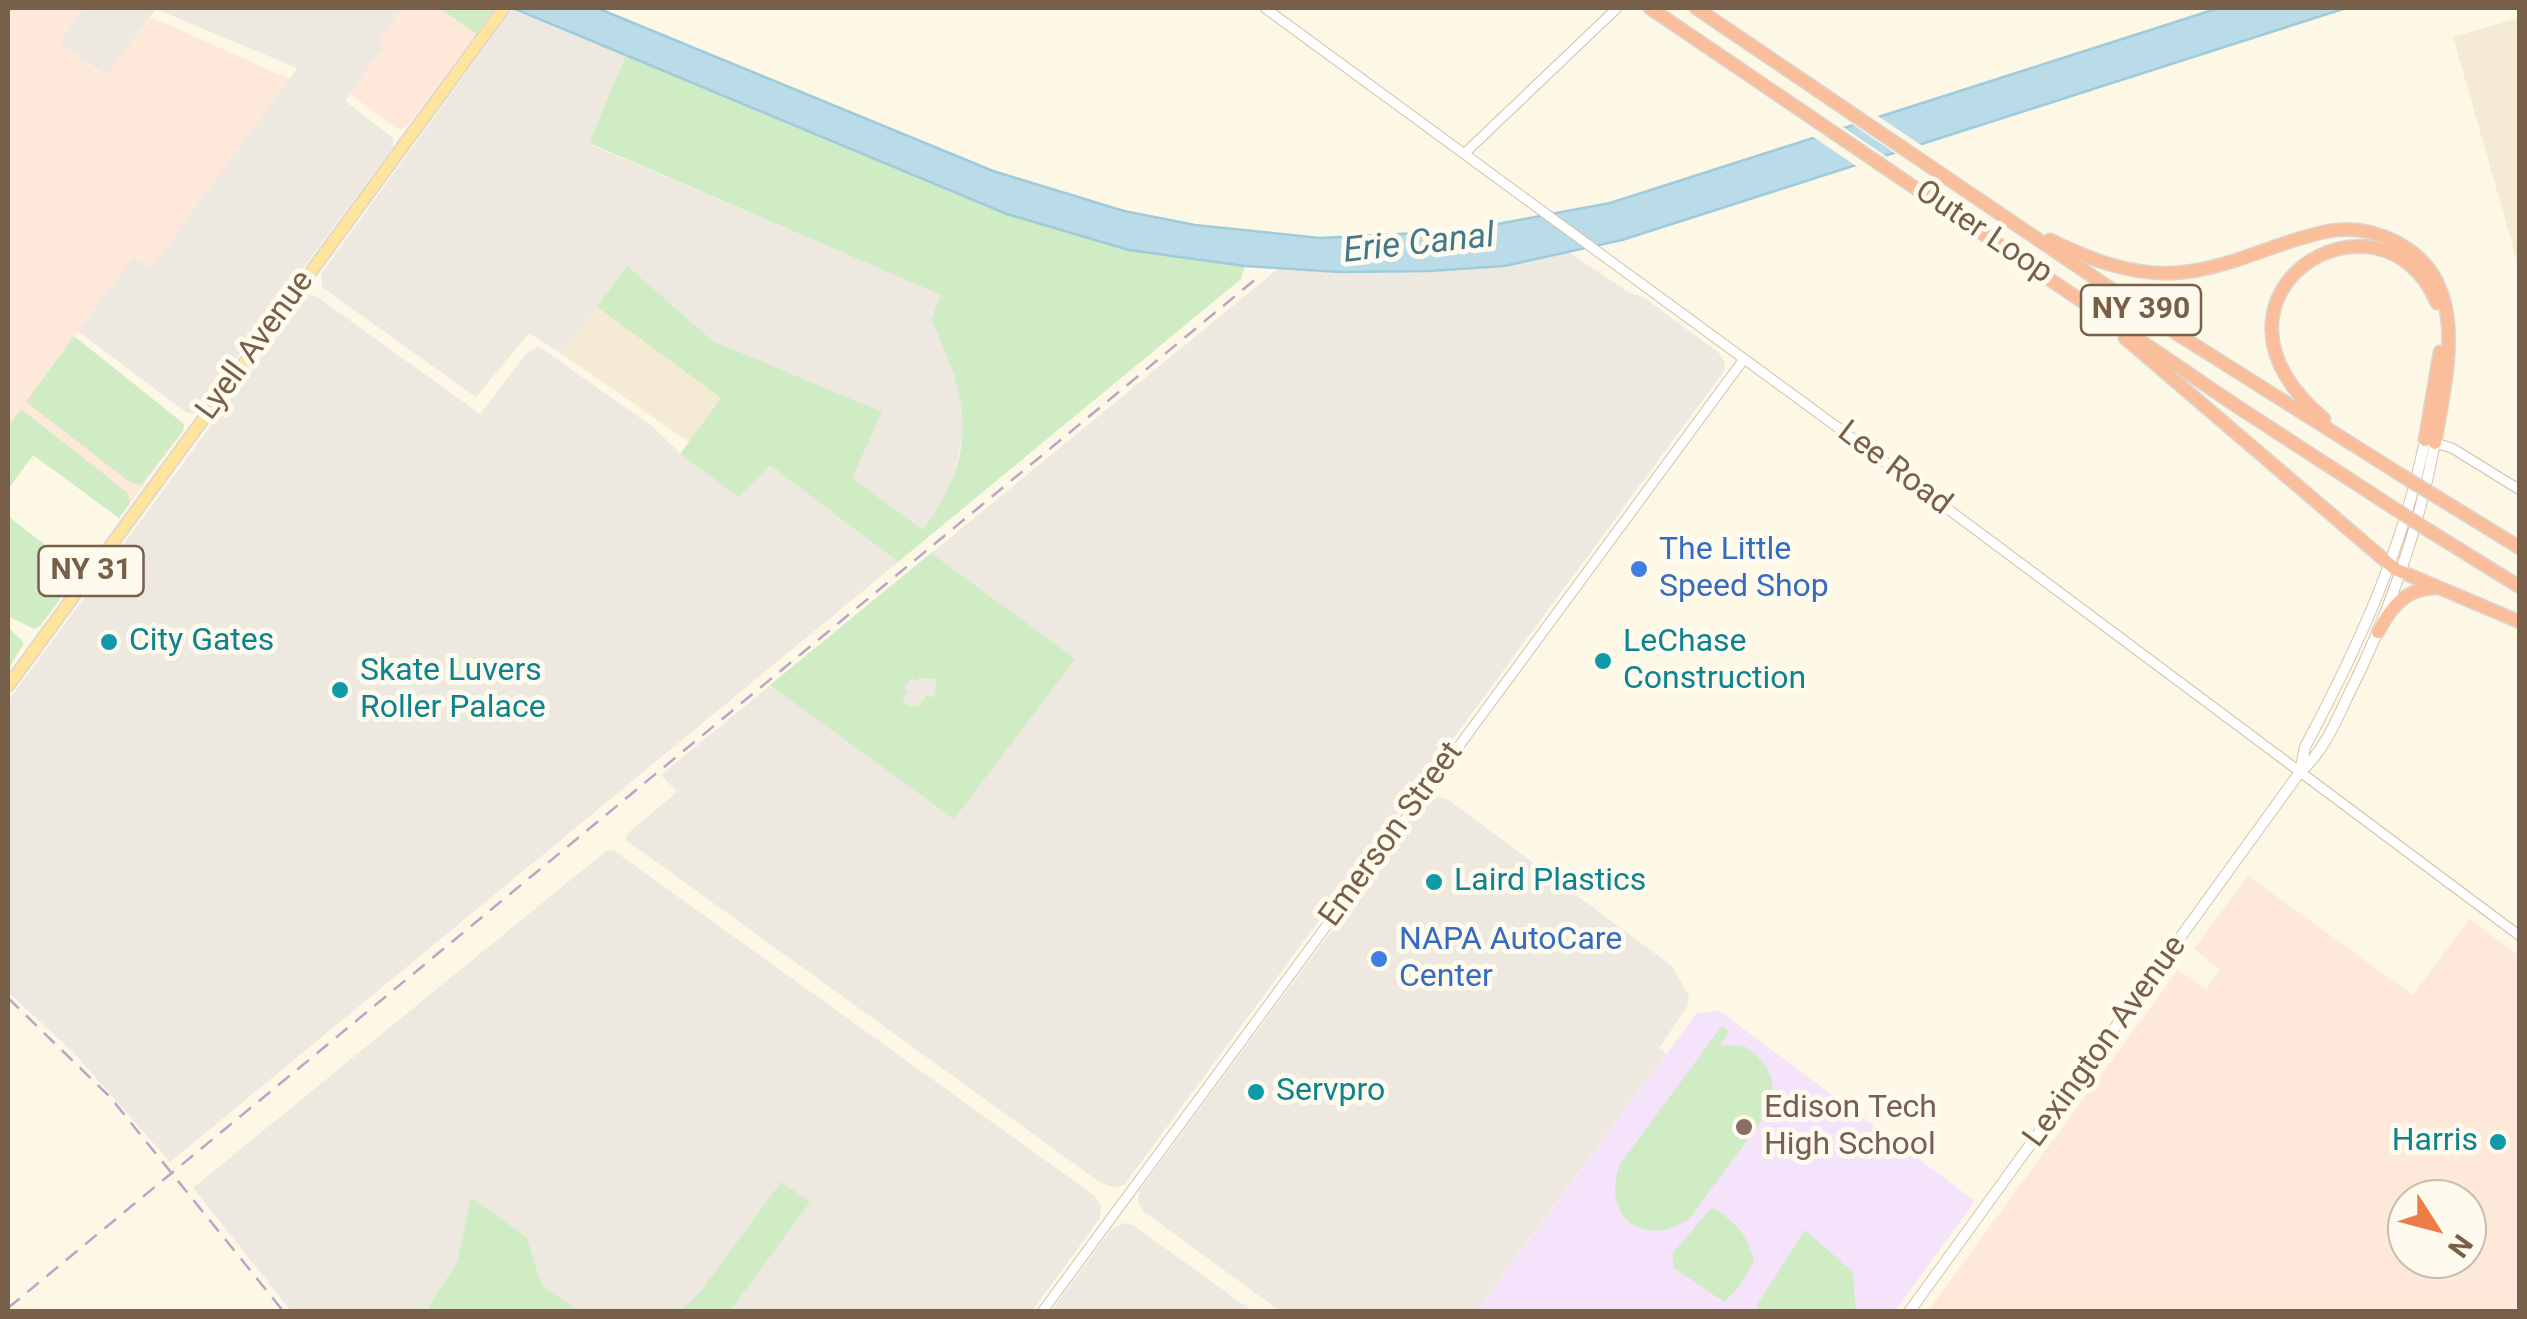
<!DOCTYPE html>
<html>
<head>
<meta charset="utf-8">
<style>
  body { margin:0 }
  #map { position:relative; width:2527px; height:1319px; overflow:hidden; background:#fdf7e6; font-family:Roboto,sans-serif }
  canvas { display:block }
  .frame { position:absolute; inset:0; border:10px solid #785f49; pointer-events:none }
  .north { position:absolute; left:2387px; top:1179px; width:100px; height:100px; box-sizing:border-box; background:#fffaee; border:2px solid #c9bcac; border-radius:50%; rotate:126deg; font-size:28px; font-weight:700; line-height:40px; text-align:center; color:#785f49 }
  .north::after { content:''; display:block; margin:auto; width:35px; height:45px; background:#ec7d47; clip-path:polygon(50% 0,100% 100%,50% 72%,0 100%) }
</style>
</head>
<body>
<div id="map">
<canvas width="2527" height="1319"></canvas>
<div class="frame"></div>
<div class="north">N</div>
</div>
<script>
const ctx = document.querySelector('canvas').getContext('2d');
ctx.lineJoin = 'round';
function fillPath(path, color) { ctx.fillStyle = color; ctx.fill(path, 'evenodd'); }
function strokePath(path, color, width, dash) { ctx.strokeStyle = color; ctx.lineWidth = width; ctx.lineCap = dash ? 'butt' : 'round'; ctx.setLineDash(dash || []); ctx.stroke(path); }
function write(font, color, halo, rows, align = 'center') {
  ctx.font = font + ' Roboto,sans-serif'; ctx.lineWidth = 10; ctx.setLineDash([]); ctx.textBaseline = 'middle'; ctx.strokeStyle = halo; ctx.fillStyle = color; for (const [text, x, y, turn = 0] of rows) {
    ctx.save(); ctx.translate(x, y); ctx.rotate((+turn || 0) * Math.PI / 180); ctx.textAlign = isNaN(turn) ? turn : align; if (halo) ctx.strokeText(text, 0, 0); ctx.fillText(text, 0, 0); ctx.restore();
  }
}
const residential = new Path2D(`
  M2519 18H2520L2519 268 2453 37Z
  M597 307 721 398 689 442 562 354Z`);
const commercial = new Path2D(`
  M8 8H84L59 43 105 76 151 17 289 79 151 270 133 257 74 336 184 424 183 431 119 518 33 455 8 489Z
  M402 8H439L476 34 408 125 402 129 394 127 350 94 383 49 376 43Z
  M2248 876 2413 995 2470 919 2519 956V1311H1928L2178 970 2206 989 2220 970 2194 949ZM2407 1199H2467V1259H2407Z`);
const industrial = new Path2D(`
  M84 8H402L377 43 383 48 345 101 393 138V147L195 414 186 412 78 331 133 257 151 269 297 68 156 9 106 76 59 43Z
  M513 8 626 55 589 144 942 295 931 320 954 366 965 427 954 475 942 504 923 530 851 478 881 412 713 341 627 267 562 354 529 333 476 397 322 287 321 274Z
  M1568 252 1630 293 1643 297 1719 353 1725 364 1724 371 1124 1185 1114 1187 1101 1183 626 840 627 834 677 792 661 775 1279 268 1429 271 1503 266Z
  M307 295 316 296 480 414 527 353 537 347 544 350 653 427 681 454 739 496 770 465 898 562 170 1162 73 1052 8 992V701Z
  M1438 797 1447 799 1672 966 1689 996 1687 1007 1659 1048 1666 1054 1476 1311H1280L1143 1211 1138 1202 1139 1191 1426 803Z
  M613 850 1095 1196 1101 1206 1100 1218 1032 1311H730L809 1202 680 1311 579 1312 542 1286 527 1237 471 1200 457 1262 426 1311 292 1312 193 1188 606 851Z
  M1122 1223 1133 1225 1252 1311H1051L1111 1230Z`);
const education = new Path2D(`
  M1718 1010 1975 1201 1895 1311 1476 1312 1696 1014Z`);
const green = new Path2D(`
  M439 8H495L476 34Z
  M626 55 1007 214 1202 261 1245 266 1241 279 898 562 770 465 739 497 680 454 721 398 597 307 627 266 713 341 882 412 852 478 923 530C979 455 970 399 931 320L941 295 589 143Z
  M74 336 184 424 183 431 141 485 131 483 26 402Z
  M21 409 128 493 130 503 119 518 33 455 8 489V427Z
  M8 516 76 569 77 576 41 625 34 629 8 616Z
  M931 553 1075 659 954 819 770 685ZM911 678 918 682V678L936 679 935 697 926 696 918 707 915 705 912 708 902 702 908 692 904 688Z
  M8 627 24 643 8 670Z
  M1722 1026 1729 1032 1720 1045 1744 1046C1769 1062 1778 1081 1770 1109L1690 1218C1644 1251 1600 1216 1620 1164Z
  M781 1182 810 1202 730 1311H680L702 1290Z
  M471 1198 527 1237 542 1286 579 1311H426L457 1262Z
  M1712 1207C1736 1223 1749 1235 1754 1262L1738 1288 1724 1302 1674 1268 1672 1254Z
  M1805 1230 1853 1272 1856 1311H1757V1305Z`);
const water = new Path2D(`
  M513 8H597L993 171 1124 211 1195 225 1320 238 1460 231 1610 203 2219 8H2346L1622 240 1504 266 1429 271 1340 272 1245 266 1129 250 1007 214Z`);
const pier = new Path2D(`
  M1875 114 1924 147 1899 156 1849 122Z
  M1840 125 1890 159 1859 168 1809 134Z`);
const tertiary = new Path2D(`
  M1265 8 1889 465 2520 936
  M1465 153 1616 9
  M2432 442 2452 448 2520 490
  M1042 1312 1744 359`);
const secondary = new Path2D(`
  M2300 772 2305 747C2357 649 2403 550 2425 440
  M1909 1312 2300 772C2322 753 2334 726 2346 700 2387 619 2418 532 2435 443`);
const primary = new Path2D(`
  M8 686 504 8`);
const motorway = new Path2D(`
  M1650 8 2235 405 2392 507
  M1696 8 2182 337 2401 475
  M2050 240C2089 259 2129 275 2174 273 2229 270 2276 241 2329 231 2352 227 2375 231 2396 242 2473 281 2446 375 2435 443
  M2125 338 2395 569 2520 622
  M2324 419C2177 295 2381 171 2437 303
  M2425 440 2440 352
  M2437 497 2520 548
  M2428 530 2520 587
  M2378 632C2390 608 2406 588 2435 588`);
const rail = new Path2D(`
  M8 998 110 1097 284 1312
  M8 1308 1257 278`);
const motorwayBridge = new Path2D(`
  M2401 475 2437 497
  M2392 507 2428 530`);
const markers = [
  [1639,569,10,"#3f7fe0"],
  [109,642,10,"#0f9aa8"],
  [1603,661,10,"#0f9aa8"],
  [340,690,10,"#0f9aa8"],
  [1434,882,10,"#0f9aa8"],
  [1379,959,10,"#3f7fe0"],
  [1256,1092,10,"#0f9aa8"],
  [1744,1127,10,"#8d6e63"],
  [2498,1142,10,"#0f9aa8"]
];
const shields = [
  [2141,310,120],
  [91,571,105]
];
const shieldNames = [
  ["NY 390",2141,310],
  ["NY 31",91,571]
];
const streetNames = [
  ["Outer Loop",1983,233,34],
  ["Lyell Avenue",256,346,-54],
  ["Lee Road",1894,469,37],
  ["Emerson Street",1392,835,-54],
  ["Lexington Avenue",2106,1042,-54]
];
const shopNames = [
  ["The Little",1659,551],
  ["Speed Shop",1659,588],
  ["NAPA AutoCare",1399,941],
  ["Center",1399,978]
];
const cultureNames = [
  ["City Gates",129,642],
  ["LeChase",1623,643],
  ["Construction",1623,680],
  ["Skate Luvers",360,672],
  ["Roller Palace",360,709],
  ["Laird Plastics",1454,882],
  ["Servpro",1276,1092],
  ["Harris",2478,1142,"right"]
];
const educationNames = [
  ["Edison Tech",1764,1109],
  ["High School",1764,1146]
];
const waterNames = [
  ["Erie Canal",1419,245,-6]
];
fillPath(residential, '#f5ead4');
fillPath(commercial, '#fee8da');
fillPath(industrial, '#ede8e0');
fillPath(education, '#f4e3fa');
fillPath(green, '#d0ecc4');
fillPath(water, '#badce8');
strokePath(water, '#9fcbda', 2.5);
fillPath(pier, '#fdf7e6');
strokePath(tertiary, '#d0bfab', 11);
strokePath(secondary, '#d5c2ab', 12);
strokePath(primary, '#dcd5d0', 14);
strokePath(motorway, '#dcd5d0', 15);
strokePath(tertiary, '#fff', 9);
strokePath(secondary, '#fff', 10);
strokePath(primary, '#fee49d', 11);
strokePath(motorway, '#fabe9b', 12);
strokePath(rail, '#bba4c8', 2.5, [15, 10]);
strokePath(motorwayBridge, '#dcd5d0', 15, []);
strokePath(motorwayBridge, '#fabe9b', 12);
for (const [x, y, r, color] of markers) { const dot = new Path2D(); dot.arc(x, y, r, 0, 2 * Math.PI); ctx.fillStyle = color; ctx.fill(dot); strokePath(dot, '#fffaee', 4); }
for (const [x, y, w] of shields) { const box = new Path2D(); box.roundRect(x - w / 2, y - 25, w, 50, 8); ctx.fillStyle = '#fffaee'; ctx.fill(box); strokePath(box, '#785f49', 2.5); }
write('bold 30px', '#785f49', null, shieldNames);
write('32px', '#785f49', '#fffaee', streetNames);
write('32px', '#366cbe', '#fffaee', shopNames, 'left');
write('32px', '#0d838f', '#fffaee', cultureNames, 'left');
write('32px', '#785e54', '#fffaee', educationNames, 'left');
write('italic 35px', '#41788c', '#fffaee', waterNames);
</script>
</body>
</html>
